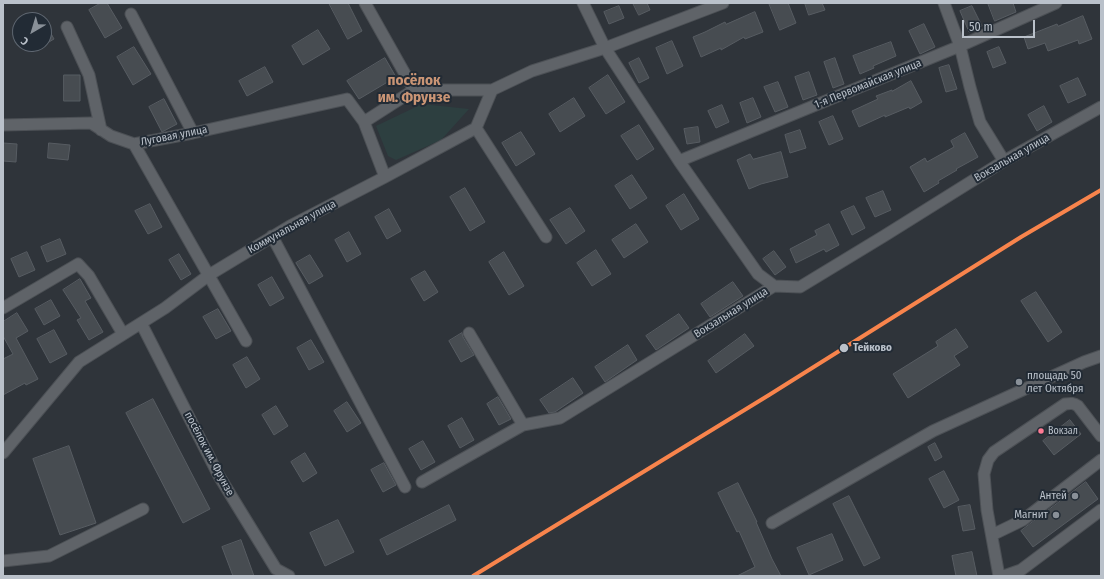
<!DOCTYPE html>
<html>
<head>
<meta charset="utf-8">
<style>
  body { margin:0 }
  #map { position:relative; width:1104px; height:579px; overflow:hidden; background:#2f343a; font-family:"Fira Sans Condensed",sans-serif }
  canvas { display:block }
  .frame { position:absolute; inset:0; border:4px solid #bac1ca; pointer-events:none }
  .north { position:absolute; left:12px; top:12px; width:40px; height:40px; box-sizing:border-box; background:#222b35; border:1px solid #5f6771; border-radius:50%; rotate:218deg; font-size:11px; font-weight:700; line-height:16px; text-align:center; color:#bac1ca }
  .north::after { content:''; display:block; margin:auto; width:14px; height:18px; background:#899098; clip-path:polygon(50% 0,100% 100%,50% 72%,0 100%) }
  .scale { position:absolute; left:962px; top:20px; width:73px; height:18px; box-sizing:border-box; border:2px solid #bac1ca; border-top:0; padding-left:5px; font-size:12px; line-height:14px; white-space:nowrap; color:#bac1ca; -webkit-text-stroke:3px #222b35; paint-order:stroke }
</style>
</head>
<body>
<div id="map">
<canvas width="1104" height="579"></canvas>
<div class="frame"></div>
<div class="north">С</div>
<div class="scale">50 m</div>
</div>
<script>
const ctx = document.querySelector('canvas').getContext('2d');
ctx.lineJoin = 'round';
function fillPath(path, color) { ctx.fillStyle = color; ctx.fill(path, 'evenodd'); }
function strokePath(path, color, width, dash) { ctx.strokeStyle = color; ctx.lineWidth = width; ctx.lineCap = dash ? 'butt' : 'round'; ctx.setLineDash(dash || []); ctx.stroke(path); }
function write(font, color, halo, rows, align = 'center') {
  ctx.font = font + ' "Fira Sans Condensed",sans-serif'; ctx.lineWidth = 4; ctx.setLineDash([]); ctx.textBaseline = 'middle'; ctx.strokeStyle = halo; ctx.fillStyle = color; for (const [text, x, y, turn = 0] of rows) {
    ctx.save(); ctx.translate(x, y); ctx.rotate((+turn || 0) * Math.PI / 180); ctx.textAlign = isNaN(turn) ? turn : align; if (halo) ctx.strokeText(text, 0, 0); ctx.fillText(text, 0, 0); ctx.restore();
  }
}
const green = new Path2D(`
  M422 104 469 109 441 140 396 160 388 156 376 126Z`);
const building = new Path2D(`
  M101 3H107L122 28 105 38 89 10Z
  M329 3H348L362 31 348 39Z
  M633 3H647L650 10 639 15Z
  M769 3H788L796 23 780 30Z
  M805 3H822L825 10 809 15Z
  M988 3H1013L1016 12 995 21Z
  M619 6 624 18 609 24 604 12Z
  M972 6 982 26 969 32 960 11Z
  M755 12 763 32 745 39 744 37 721 50V48L701 57 693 37 705 32 725 22 726 24Z
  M1083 16 1092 39 1079 44 1078 40 1048 51 1045 43 1028 49 1024 37 1057 24 1058 26Z
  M44 21 54 39 44 45Z
  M924 24 935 47 920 54 909 31Z
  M318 30 330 49 303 65 292 46Z
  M672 41 683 66 667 74 656 48Z
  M891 42 896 56 873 66 874 68 860 74 853 56Z
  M134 47 151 74 133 85 117 57Z
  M999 47 1006 63 993 68 987 52Z
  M385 58 396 77 359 99 347 81Z
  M639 58 649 78 639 83 629 63Z
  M835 58 844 84 833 88 824 62Z
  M949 65 957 89 946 92 939 68Z
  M265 67 273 82 247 96 239 81Z
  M809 72 817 95 803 100 795 77Z
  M64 75H80V101H64Z
  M608 75 625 102 606 114 589 88Z
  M1078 78 1086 95 1068 103 1060 86Z
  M911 81 922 102 910 109 909 107 885 117V115L859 127 852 111 878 99 876 96 892 90V91Z
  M778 82 788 107 775 112 764 87Z
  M574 98 585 116 560 132 549 114Z
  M753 98 761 117 747 123 740 103Z
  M164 99 177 124 162 132 149 107Z
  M722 105 729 122 716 128 708 111Z
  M1044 106 1052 122 1037 131 1028 115Z
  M833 116 843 139 829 145 819 122Z
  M639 125 654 149 637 160 621 136Z
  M698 127 700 142 687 144 684 129Z
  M800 130 806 148 790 153 785 135Z
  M521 132 535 154 516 166 502 143Z
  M965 133 978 157 956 169 957 170 938 181 939 183 924 192 910 167 925 158 927 162 954 147 951 141Z
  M3 143 17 144 16 162 3 161Z
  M49 143 70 145 68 160 48 158Z
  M781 152 788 177 761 184 749 189 737 160 750 154 753 159Z
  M632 175 647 198 630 209 615 186Z
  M465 188 485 222 470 231 450 197Z
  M883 191 891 210 875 217 866 198Z
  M684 194 699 219 681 230 666 206Z
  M150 204 162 227 148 234 135 211Z
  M854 206 865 228 852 235 841 212Z
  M570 208 585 231 566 244 550 220Z
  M389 209 401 231 387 239 375 217Z
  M636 224 648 242 624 258 612 240Z
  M829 224 839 245 826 252 824 249 796 263 790 249 817 235 815 231Z
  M349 232 361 254 347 262 335 240Z
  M60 239 66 254 47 262 41 247Z
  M596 250 611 274 592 286 577 263Z
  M774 251 786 267 775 275 763 259Z
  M27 252 35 270 19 277 11 259Z
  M504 252 524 286 509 295 489 262Z
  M179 254 191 274 181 280 169 260Z
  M310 255 323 276 309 284 296 263Z
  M425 271 438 292 424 301 411 279Z
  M272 277 284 298 270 306 258 285Z
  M80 279 91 298 85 301 103 332 89 340 77 320 81 318 63 290Z
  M733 282 743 296 710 317 701 304Z
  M1036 292 1062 332 1048 342 1021 301Z
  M51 300 60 316 44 325 35 309Z
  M218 309 231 331 216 339 203 317Z
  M17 313 28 331 16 338 38 379 26 385 25 383 3 395V359L13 354 3 336V322Z
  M679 314 689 328 656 350 646 336Z
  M956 329 968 347 954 356 960 365 908 398 893 374 938 346 936 342Z
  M54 330 67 354 50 363 37 339Z
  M462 333 463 337 474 355 461 362 449 341Z
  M745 334 754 346 716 373 708 361Z
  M311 340 324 362 309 370 297 348Z
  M628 345 637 360 605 382 595 367Z
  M247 357 260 379 246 388 233 365Z
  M573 378 583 393 555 412 549 413 540 400Z
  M498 397 511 419 499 425 487 404Z
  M153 399 210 509 183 523 126 413Z
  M347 402 361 423 347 432 334 411Z
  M276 406 288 426 274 435 262 415Z
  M462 418 474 440 460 448 448 426Z
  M1070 420 1081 434 1054 455 1043 441Z
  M423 441 435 462 421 470 409 449Z
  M935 443 942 457 935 461 928 447Z
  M69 446 96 523 60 535 33 459Z
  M305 453 317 473 303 482 291 462Z
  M384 463 396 485 383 492 371 470Z
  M944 471 959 500 944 508 929 479Z
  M1086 482 1098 499 1033 547 1021 531Z
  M738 483 757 522H756L772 559 781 576H737L755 567 739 531 737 532 718 493Z
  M849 496 880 558 864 566 833 504Z
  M449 505 456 520 387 555 380 540Z
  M970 505 975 529 963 531 958 507Z
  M338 520 354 552 325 566 310 533Z
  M832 534 843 560 809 575 797 548Z
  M241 540 254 576H233L222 547Z
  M972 552 977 576H956L952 556Z`);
const minor = new Path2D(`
  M365 3 414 90
  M583 3 605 48 679 161 758 274 774 286
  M944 3 960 46 970 87 980 122 1004 161
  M131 14 193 133
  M67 27 89 75 101 130
  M364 122 414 90H492
  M3 125 91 123 111 136 134 144 193 133 347 99 364 122 385 177
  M476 128 546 237
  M134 144 246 341
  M679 161 960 46 1056 3
  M272 236 405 487
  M3 308 78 264 89 276 123 334
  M141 323 219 476 276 569 289 576
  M469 333 523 425
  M3 453 79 362 165 308 209 275 290 226 385 177 476 128 492 90 532 71 605 48 723 3
  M422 482 523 425 560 418 774 286 800 287 884 236 1004 161 1101 107
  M772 523 933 431 1084 362 1101 356
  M992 535 1023 520 1101 460
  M3 561 49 556 143 509
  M999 576 987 510 984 474 988 460 994 452 1065 404C1071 403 1074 403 1078 406L1101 436
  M1004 576 1021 570 1101 510`);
const rail1 = new Path2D(`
  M473 576 769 395 1021 237 1101 190`);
const markers = [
  [844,348,5,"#bac1ca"],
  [1019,382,4,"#899098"],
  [1041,431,3.5,"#fe7a93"],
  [1075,496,4,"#899098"],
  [1056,515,4,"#899098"]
];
const busNames = [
  ["Вокзал",1048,431]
];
const streetNames = [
  ["1-я Первомайская улица",868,84,-22],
  ["Луговая улица",174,136,-11],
  ["Вокзальная улица",1012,158,-30],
  ["Коммунальная улица",292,227,-29],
  ["Вокзальная улица",731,313,-32],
  ["посёлок им. Фрунзе",209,454,62]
];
const stopNames = [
  ["Тейково",853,348]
];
const poiNames = [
  ["площадь 50",1027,376,"left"],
  ["лет Октября",1027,389,"left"],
  ["Антей",1067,496],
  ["Магнит",1048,515]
];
const districtNames = [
  ["посёлок",414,81],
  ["им. Фрунзе",414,98]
];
fillPath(green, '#2d3f40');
fillPath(building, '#474c51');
strokePath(building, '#575c62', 1);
strokePath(minor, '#4c5055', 13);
strokePath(minor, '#5f6368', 11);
strokePath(rail1, '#f8844c', 4);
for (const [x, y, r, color] of markers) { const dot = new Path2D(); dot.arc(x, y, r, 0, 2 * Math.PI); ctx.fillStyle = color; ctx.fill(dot); strokePath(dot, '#222b35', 1.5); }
write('10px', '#bac1ca', '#222b35', busNames, 'left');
write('11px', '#bac1ca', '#222b35', streetNames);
write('bold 11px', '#bac1ca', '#222b35', stopNames, 'left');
write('11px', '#bac1ca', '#222b35', poiNames, 'right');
write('bold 15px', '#ca9575', '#222b35', districtNames);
</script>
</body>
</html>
